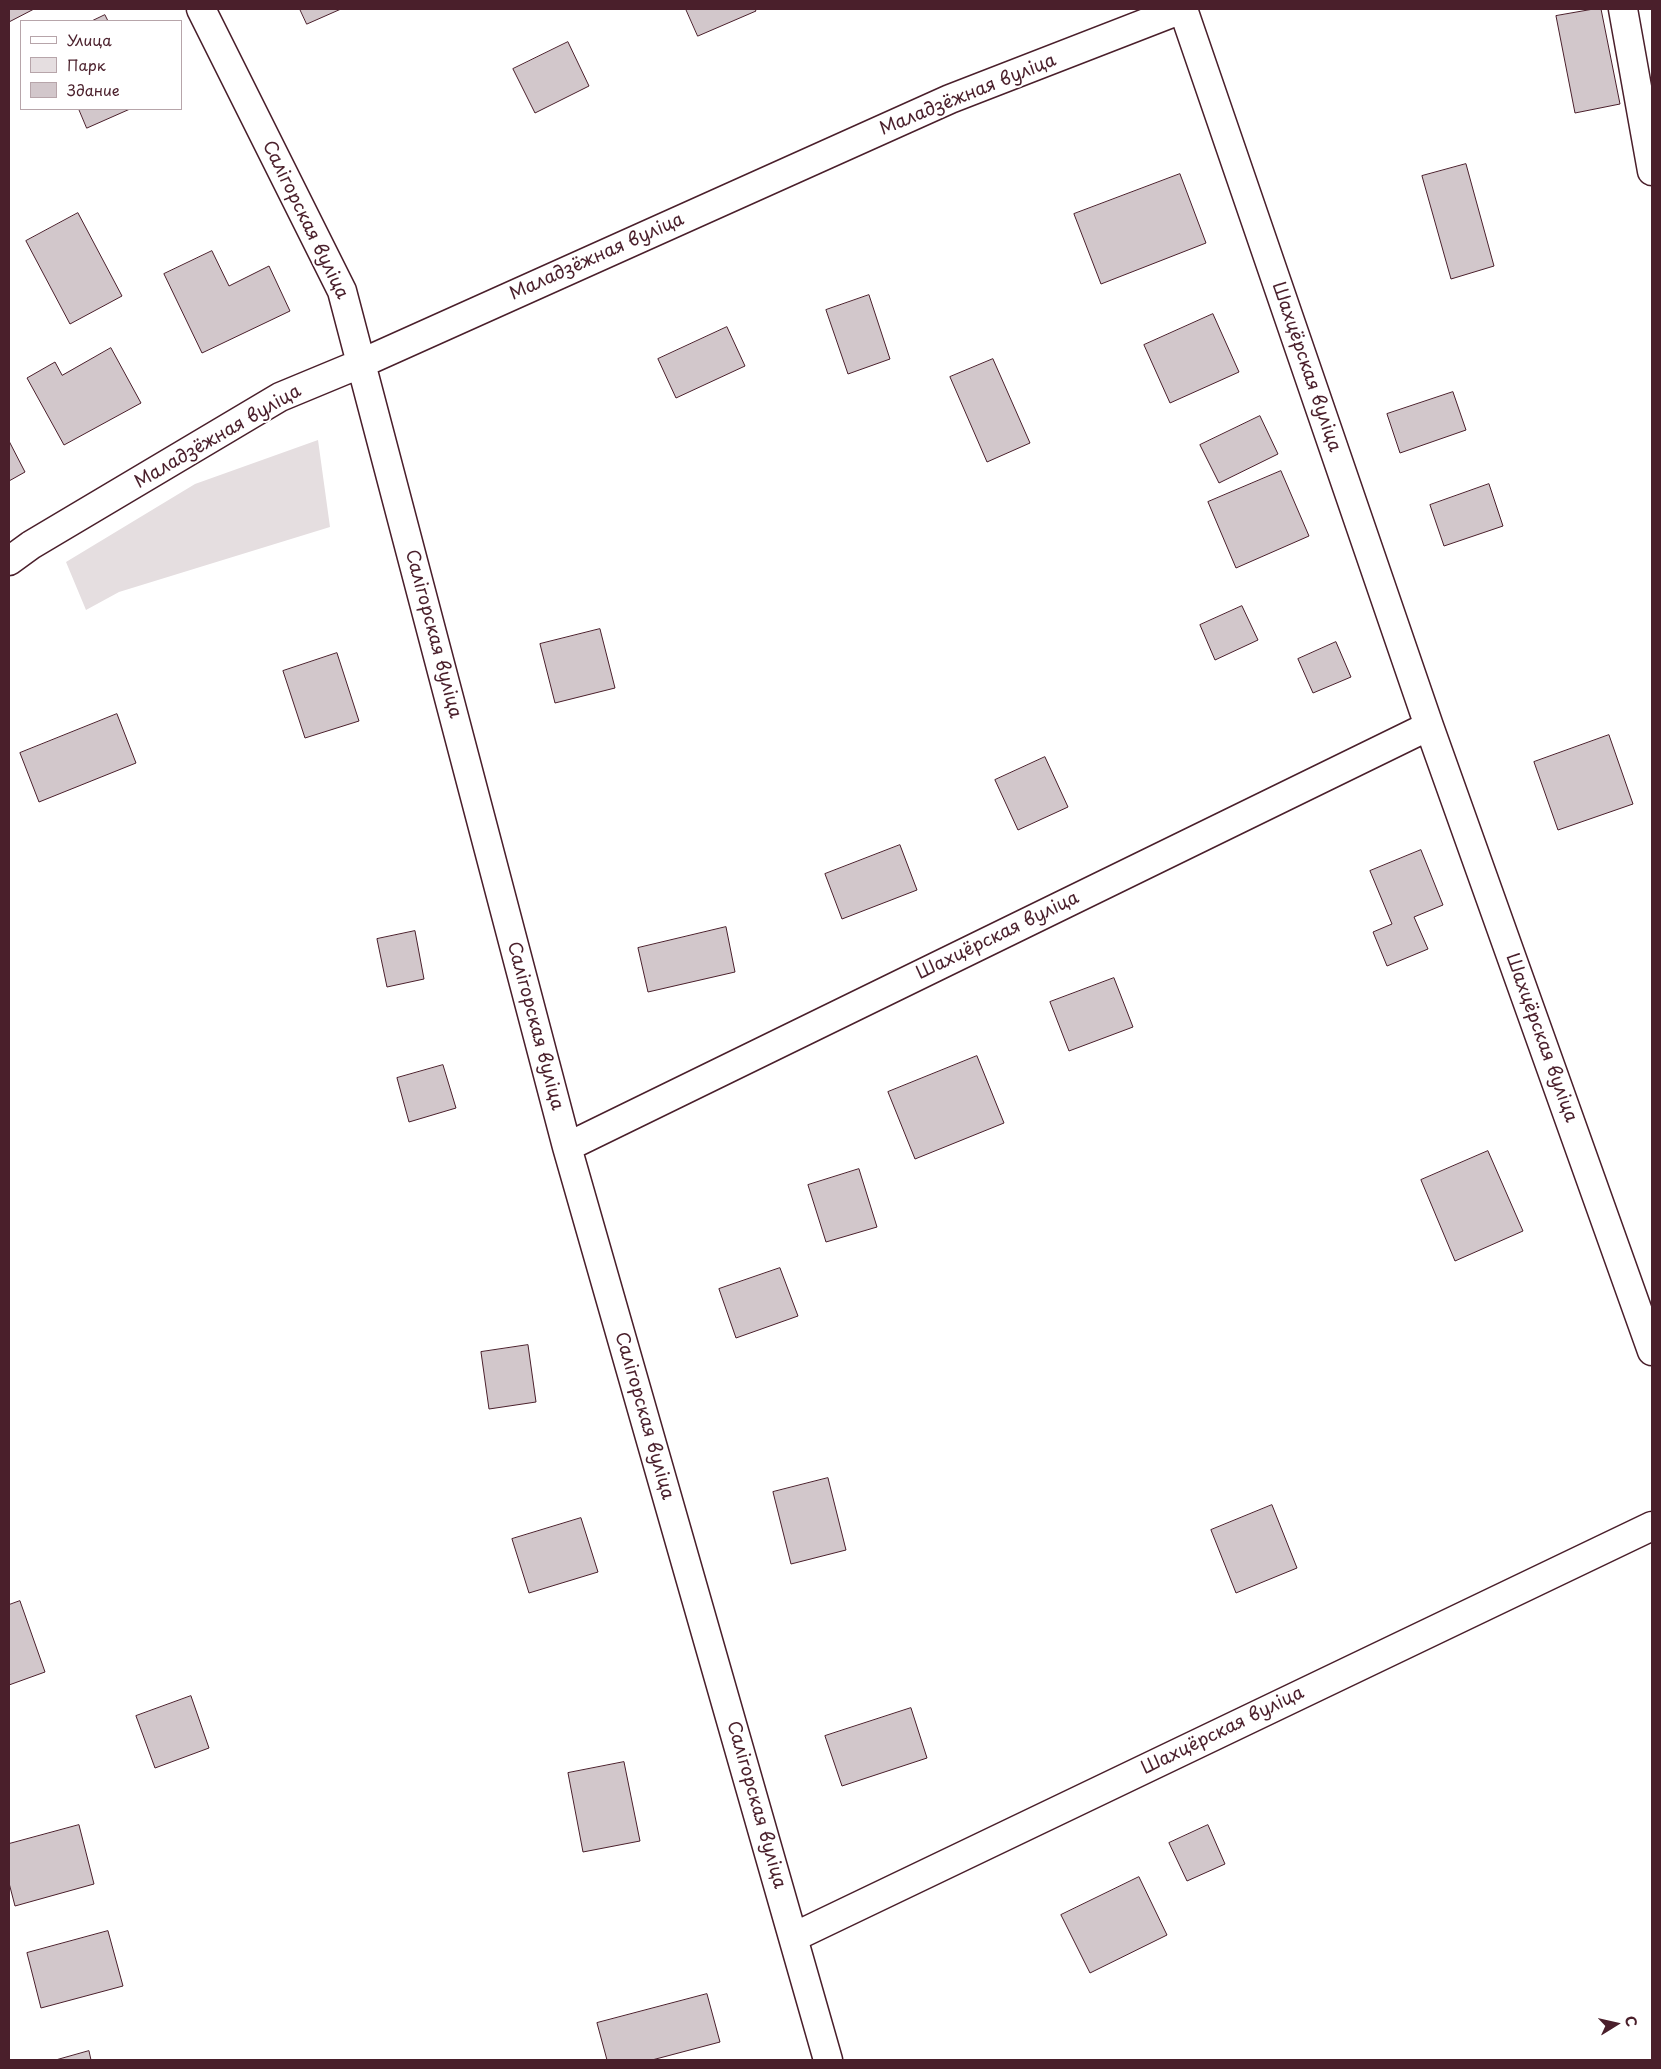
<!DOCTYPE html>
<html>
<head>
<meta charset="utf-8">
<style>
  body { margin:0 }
  #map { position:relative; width:1661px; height:2069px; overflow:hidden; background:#fff; font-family:"Playpen Sans",sans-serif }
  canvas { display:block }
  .frame { position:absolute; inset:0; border:10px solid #4a1f2b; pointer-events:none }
  .legend { position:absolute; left:20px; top:20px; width:162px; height:90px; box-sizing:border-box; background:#fff; border:1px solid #b7a5aa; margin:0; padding:6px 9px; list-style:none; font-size:15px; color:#4a1f2b }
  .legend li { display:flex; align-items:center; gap:10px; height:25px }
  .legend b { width:25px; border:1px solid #b7a5aa }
  .north { position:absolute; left:1591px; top:1999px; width:50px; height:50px; -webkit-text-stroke:4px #fff; paint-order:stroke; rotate:80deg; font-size:14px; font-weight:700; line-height:20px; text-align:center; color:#4a1f2b }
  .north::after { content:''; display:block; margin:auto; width:18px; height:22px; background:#4a1f2b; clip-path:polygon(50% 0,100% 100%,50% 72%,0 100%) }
</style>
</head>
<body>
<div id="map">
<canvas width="1661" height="2069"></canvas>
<div class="frame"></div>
<ul class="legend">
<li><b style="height:6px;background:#fff"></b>Улица</li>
<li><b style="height:14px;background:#e5dee0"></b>Парк</li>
<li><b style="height:14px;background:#d2c7cb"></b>Здание</li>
</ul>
<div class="north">С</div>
</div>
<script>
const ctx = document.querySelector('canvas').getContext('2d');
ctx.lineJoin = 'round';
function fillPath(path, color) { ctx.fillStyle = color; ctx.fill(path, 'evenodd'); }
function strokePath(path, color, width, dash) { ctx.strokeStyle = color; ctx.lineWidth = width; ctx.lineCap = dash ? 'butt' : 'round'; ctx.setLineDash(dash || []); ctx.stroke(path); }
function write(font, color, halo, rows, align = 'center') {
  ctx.font = font + ' "Playpen Sans",sans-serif'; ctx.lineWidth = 4; ctx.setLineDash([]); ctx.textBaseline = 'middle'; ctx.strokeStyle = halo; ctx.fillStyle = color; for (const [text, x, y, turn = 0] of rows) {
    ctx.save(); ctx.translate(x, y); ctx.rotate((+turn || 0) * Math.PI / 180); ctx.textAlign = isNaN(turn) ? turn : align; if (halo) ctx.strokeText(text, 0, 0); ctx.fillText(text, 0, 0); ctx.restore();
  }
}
const green = new Path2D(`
  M318 440 330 527 119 592 86 610 66 562 195 484Z`);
const building = new Path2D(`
  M9 9H34L9 22Z
  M300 9H341L307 24Z
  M686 9H755L756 11 698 36Z
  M1594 9H1601L1620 104 1575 113 1556 16Z
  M105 15 108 21H92Z
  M568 42 589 86 535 113 513 69Z
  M79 109H130L87 128Z
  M1466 164 1494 266 1451 279 1422 176Z
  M1180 174 1206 243 1101 284 1074 214Z
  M78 213 122 296 70 324 26 241Z
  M212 251 229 286 269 266 290 311 202 353 164 274Z
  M869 295 890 359 848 374 826 310Z
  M1213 314 1239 372 1170 403 1144 345Z
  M727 327 745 366 676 398 658 359Z
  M111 348 141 403 64 445 27 378 55 362 62 375Z
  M993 359 1030 443 987 462 950 377Z
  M1453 392 1466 430 1400 453 1387 414Z
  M1260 416 1278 454 1219 483 1200 445Z
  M9 441 25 472 9 481Z
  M1281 471 1309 536 1236 568 1208 502Z
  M1489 484 1503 526 1444 546 1430 505Z
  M1242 606 1258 640 1215 660 1200 625Z
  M600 629 615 688 555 703 540 644Z
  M1336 642 1351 677 1313 693 1298 659Z
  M337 653 359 721 305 738 283 671Z
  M117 714 136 763 39 802 20 753Z
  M1609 735 1633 804 1558 830 1534 762Z
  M1045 757 1068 807 1018 830 995 780Z
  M900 845 917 890 842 919 825 874Z
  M1421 850 1443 905 1414 917 1428 949 1387 966 1373 932 1392 924 1370 871Z
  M726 927 735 972 648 992 638 948Z
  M415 931 424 979 387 987 377 939Z
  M1114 978 1133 1027 1069 1051 1050 1002Z
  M977 1056 1004 1123 915 1159 888 1092Z
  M443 1065 456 1108 409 1122 397 1078Z
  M1488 1151 1523 1231 1455 1261 1421 1180Z
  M859 1169 877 1227 826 1242 808 1185Z
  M780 1268 798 1316 736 1338 719 1289Z
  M528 1345 536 1402 489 1409 481 1352Z
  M828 1478 846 1550 791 1564 773 1492Z
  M1272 1505 1297 1568 1236 1593 1211 1530Z
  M581 1518 598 1572 529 1593 512 1539Z
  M20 1601 45 1672 9 1685V1605Z
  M191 1696 209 1748 155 1768 136 1716Z
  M911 1708 927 1758 842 1786 825 1736Z
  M624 1762 640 1841 583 1852 568 1773Z
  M79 1825 94 1884 15 1906 9 1883V1844Z
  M1208 1825 1225 1864 1187 1881 1169 1843Z
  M1139 1877 1167 1935 1090 1973 1061 1915Z
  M108 1931 123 1986 41 2008 27 1953Z
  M707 1994 720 2042 652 2060H607L597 2023Z
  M89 2051 91 2060H56Z`);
const minor = new Path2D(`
  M201 9 342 291 567 1147 828 2060
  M1183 9 1429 726 1652 1351
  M1623 9 1652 171
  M9 561 31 545 280 397 362 363 950 99 1182 9
  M567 1147 1429 726
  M794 1937 1652 1526`);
const streetNames = [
  ["Маладзёжная вуліца",968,95,-22],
  ["Салігорская вуліца",305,220,64],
  ["Маладзёжная вуліца",597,257,-24],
  ["Шахцёрская вуліца",1306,367,71],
  ["Маладзёжная вуліца",218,437,-30],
  ["Салігорская вуліца",433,634,75],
  ["Шахцёрская вуліца",998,936,-26],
  ["Салігорская вуліца",535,1026,75],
  ["Шахцёрская вуліца",1541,1038,70],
  ["Салігорская вуліца",644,1416,74],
  ["Шахцёрская вуліца",1223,1731,-26],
  ["Салігорская вуліца",756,1805,74]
];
fillPath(green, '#e5dee0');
fillPath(building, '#d2c7cb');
strokePath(building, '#4a1f2b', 1);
strokePath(minor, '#4a1f2b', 31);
strokePath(minor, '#fff', 28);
write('18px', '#4a1f2b', '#fff', streetNames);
</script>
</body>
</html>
